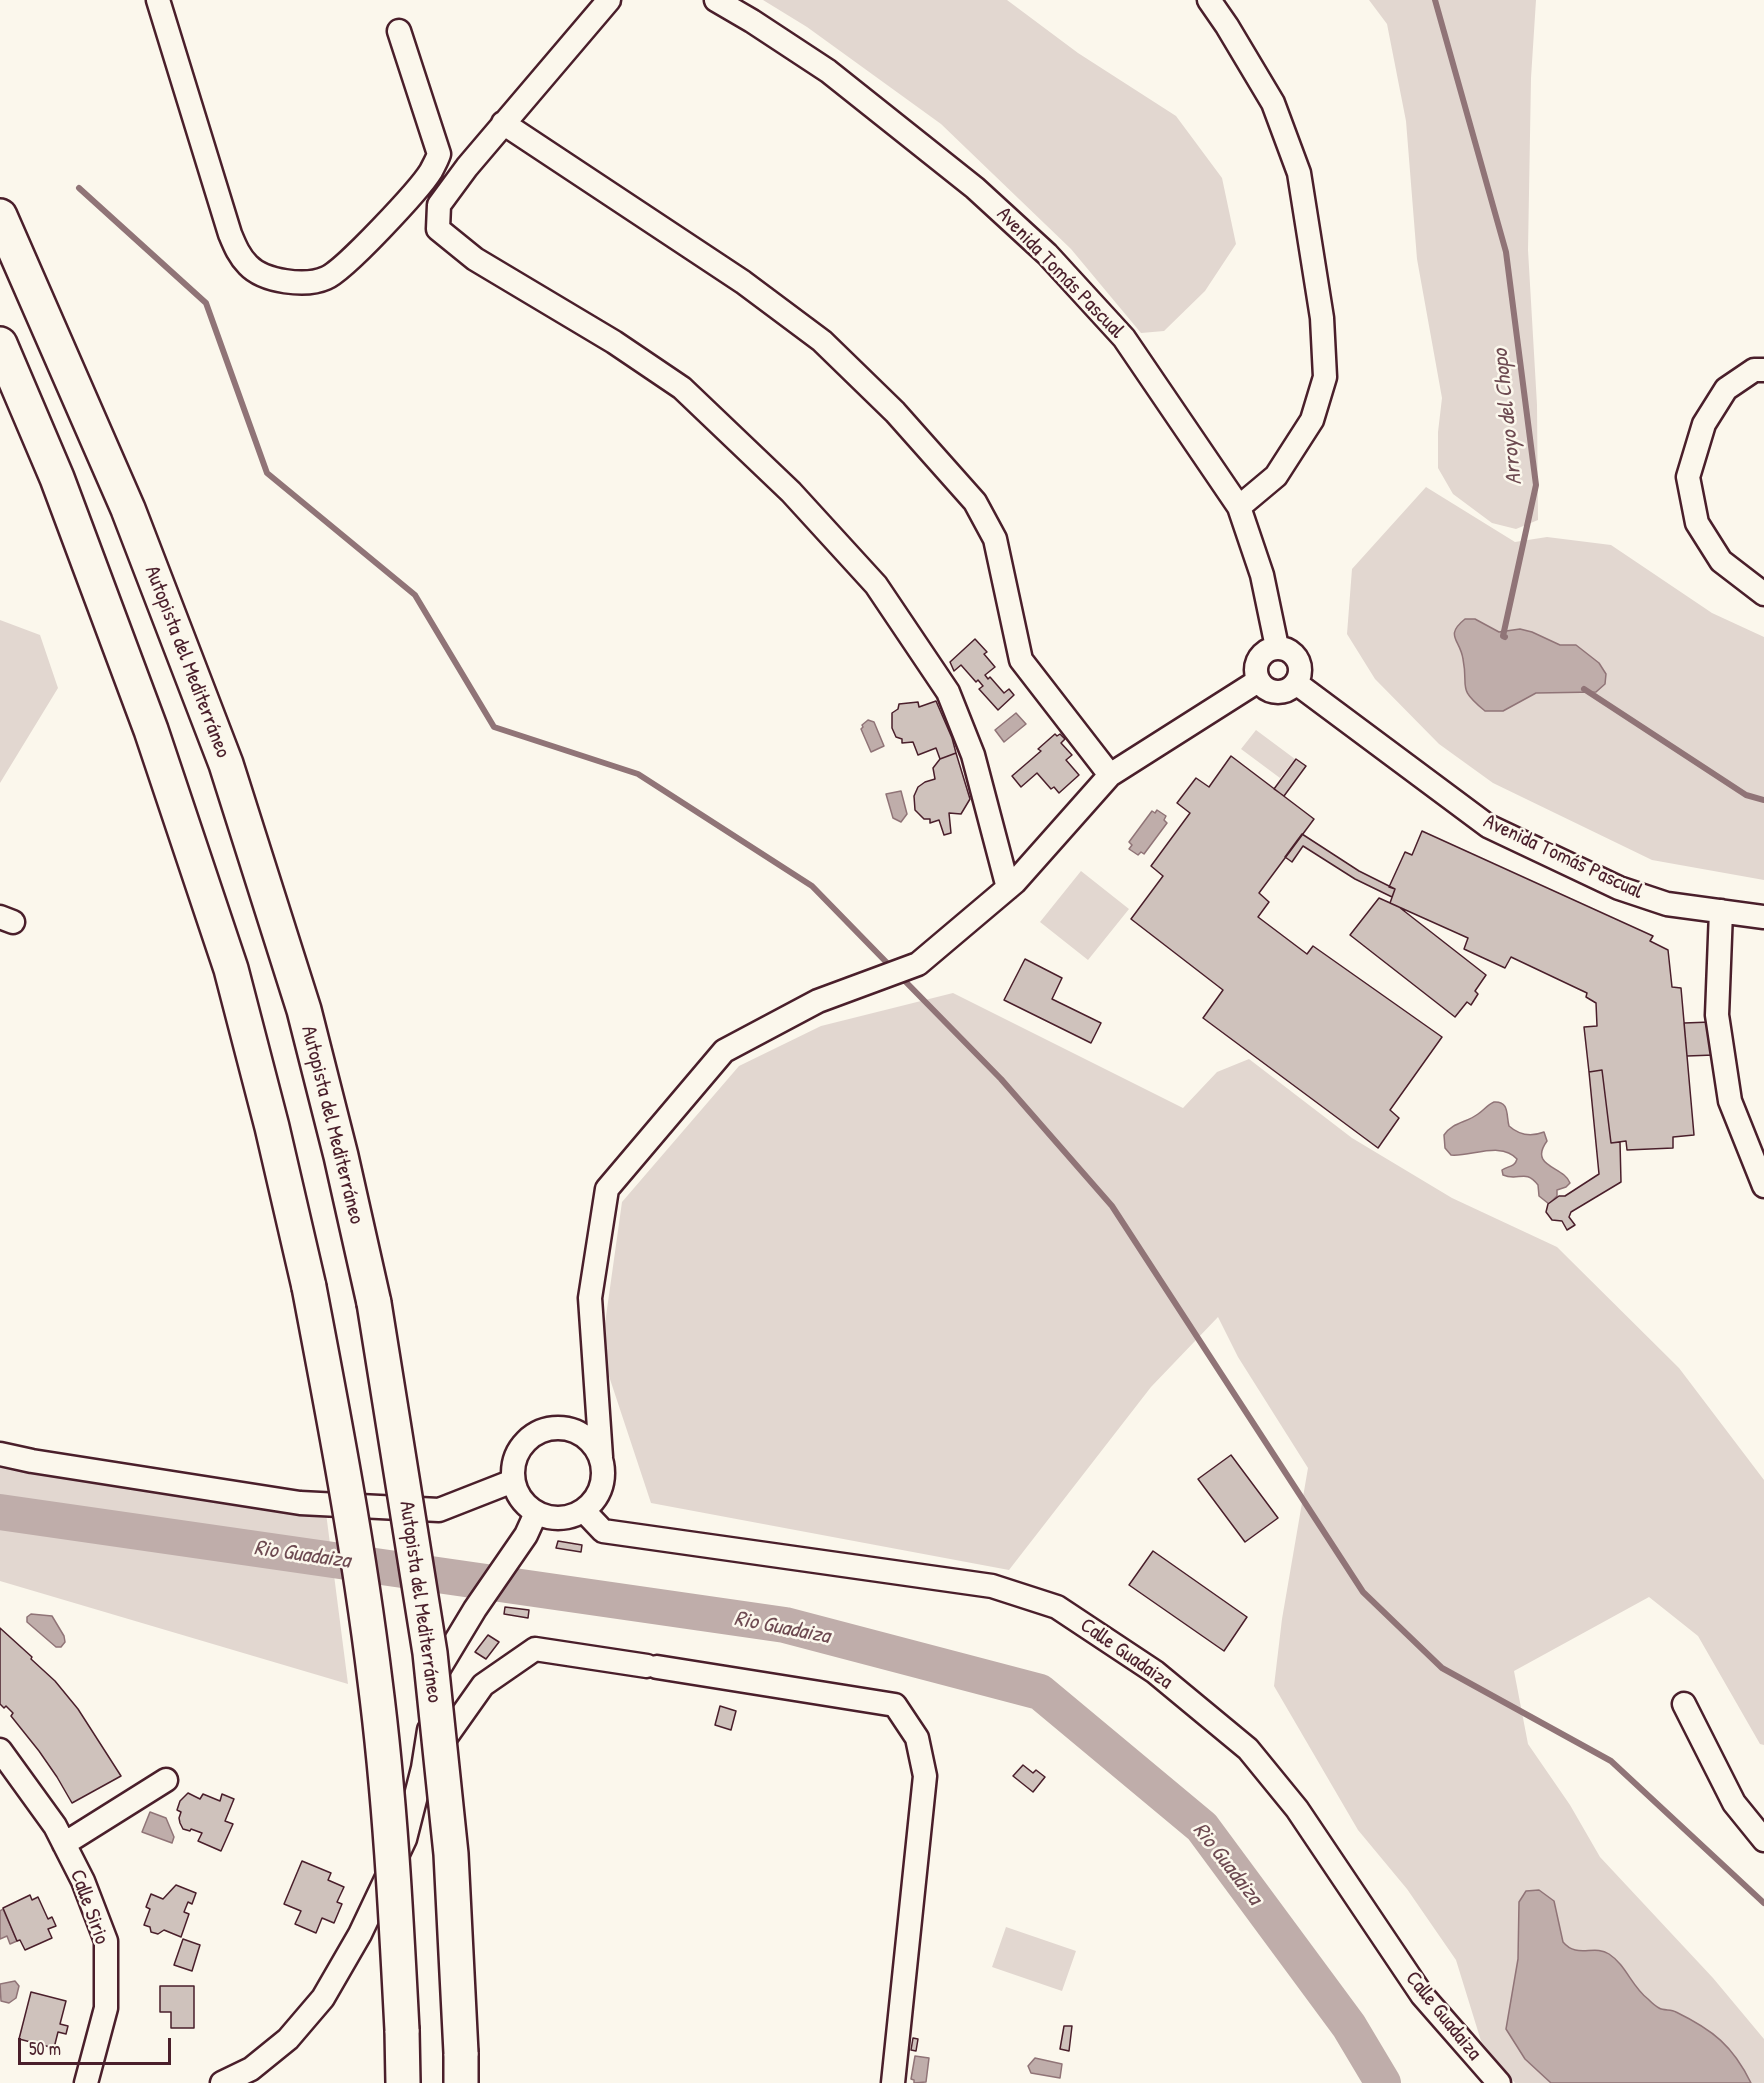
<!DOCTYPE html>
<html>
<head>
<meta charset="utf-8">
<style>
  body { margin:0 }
  #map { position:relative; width:1764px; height:2083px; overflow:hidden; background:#fbf7ec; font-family:"Patrick Hand",sans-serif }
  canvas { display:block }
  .scale { position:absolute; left:18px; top:2038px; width:153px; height:27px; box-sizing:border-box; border:3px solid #4a1f2b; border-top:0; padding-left:8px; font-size:18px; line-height:21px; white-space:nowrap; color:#4a1f2b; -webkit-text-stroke:4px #fbf7ec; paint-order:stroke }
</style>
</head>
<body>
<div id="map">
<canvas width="1764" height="2083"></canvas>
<div class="scale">50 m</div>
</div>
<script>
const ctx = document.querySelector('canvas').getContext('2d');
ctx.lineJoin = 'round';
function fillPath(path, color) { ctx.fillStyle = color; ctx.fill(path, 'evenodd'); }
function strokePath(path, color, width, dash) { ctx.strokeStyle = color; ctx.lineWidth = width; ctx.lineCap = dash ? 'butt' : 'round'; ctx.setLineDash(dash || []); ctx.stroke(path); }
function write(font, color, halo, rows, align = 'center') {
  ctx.font = font + ' "Patrick Hand",sans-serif'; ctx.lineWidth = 5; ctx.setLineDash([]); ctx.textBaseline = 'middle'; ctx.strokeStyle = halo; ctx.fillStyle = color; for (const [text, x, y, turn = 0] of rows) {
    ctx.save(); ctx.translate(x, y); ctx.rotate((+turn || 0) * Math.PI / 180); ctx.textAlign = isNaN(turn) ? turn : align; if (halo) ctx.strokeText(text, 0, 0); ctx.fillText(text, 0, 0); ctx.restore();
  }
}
const green = new Path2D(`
  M763 0H1007L1078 53 1176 116 1222 178 1236 244 1205 291 1164 331 1141 333 1071 249 941 124 807 27Z
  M1369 0H1536L1531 78 1528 250 1537 405 1538 520 1516 529 1492 523 1453 494 1438 468V432L1442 398 1417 259 1406 121 1387 24Z
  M1426 487 1515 542 1547 537 1611 545 1712 613 1764 637V880L1652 860 1493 783 1439 744 1375 679 1347 634 1352 569Z
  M0 620 40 635 58 688 0 783Z
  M1256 730 1295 759 1280 778 1241 749Z
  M1081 871 1129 909 1088 960 1040 922Z
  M953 993 1183 1108 1217 1072 1249 1059 1352 1138 1452 1198 1557 1247 1679 1368 1764 1480V1745L1760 1744 1698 1636 1649 1597 1514 1671 1528 1744 1570 1805 1600 1857 1713 1978 1764 2039V2083H1515L1481 2041 1456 1960 1407 1889 1358 1830 1274 1686 1282 1619 1308 1468 1238 1357 1218 1317 1151 1387 1009 1570 651 1503 601 1352 622 1202 739 1066 821 1026Z
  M0 1454 325 1505 348 1684 0 1581Z
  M1006 1927 1076 1951 1062 1991 992 1967Z`);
const water = new Path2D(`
  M1465 619H1475L1499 632 1520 629 1532 632 1560 645H1576L1599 663 1606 674 1605 684 1596 692 1536 693 1503 711H1485C1456 687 1469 689 1463 659 1460 639 1444 636 1465 619Z
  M1016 713 1026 724 1004 742 995 730Z
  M868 720 874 722 884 746 871 752 861 729 863 727 862 725Z
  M901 791 907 814 901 822 893 818 886 794Z
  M1157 810 1166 816 1164 820 1167 823 1144 854 1141 852 1138 855 1129 849 1132 845 1129 842 1152 811 1155 813Z
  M1494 1102C1510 1101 1506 1116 1509 1126 1519 1135 1531 1137 1544 1132L1547 1141C1528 1167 1564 1166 1570 1183L1566 1187 1557 1190V1196L1549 1204 1539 1196 1538 1185C1525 1168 1519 1182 1503 1175L1502 1170C1508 1166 1515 1167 1517 1159 1501 1141 1471 1157 1451 1155L1445 1148 1444 1135C1453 1122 1466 1123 1478 1114 1484 1110 1487 1105 1494 1102Z
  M31 1614 52 1616 64 1636 65 1642 61 1647H56L27 1622V1617Z
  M150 1812 166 1818 174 1837 172 1843 142 1832Z
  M1539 1890 1554 1901 1563 1942C1577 1959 1594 1944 1609 1954 1626 1965 1632 1987 1648 1999 1651 2002 1655 2006 1659 2008 1664 2011 1671 2009 1676 2012 1713 2030 1733 2046 1751 2083H1551L1525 2059 1506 2029 1518 1959 1519 1902 1526 1891Z
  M3 1909 17 1941 10 1944 7 1936 0 1939V1911Z
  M15 1981 19 1986 16 1998 9 2003 1 2001 0 1984Z
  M915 2056 929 2058 926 2082 914 2083V2080L911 2079Z
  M1035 2058 1062 2064 1060 2078 1031 2073 1028 2066Z`);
const stream = new Path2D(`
  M1435 0 1506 252 1536 485 1503 636 1505 637
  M79 188 206 303 267 473 415 595 494 727 638 774 812 886 893 969
  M1584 689 1746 795 1764 800
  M900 976 1001 1079 1112 1206 1363 1592 1442 1668 1611 1761 1764 1903`);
const river = new Path2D(`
  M0 1512 785 1625 1040 1692 1202 1827 1349 2026 1383 2083`);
const building = new Path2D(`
  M975 639 987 652 984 654 995 667 985 675 988 679 990 677 1004 693 1009 689 1014 695 998 710 979 689 983 686 978 680 976 682 961 665 954 671 950 662Z
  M936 701 952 738 956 753 940 759 936 748 918 755 913 742 902 743V739L896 737 892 728V713L898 709 899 704 918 702 919 707Z
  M1055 734 1057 736 1060 734 1065 739 1061 743 1072 755 1066 760 1079 775 1059 793 1054 787 1051 789 1037 773 1021 787 1012 776 1041 751 1038 749Z
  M956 753 970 799 961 814 949 813 951 833 944 835 939 820 930 823V819H924L915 810 914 796 918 787 925 782 935 779 933 768 940 759Z
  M1231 756 1314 819 1259 893 1269 902 1258 917 1307 954 1313 946 1442 1037 1390 1110 1399 1118 1378 1148 1203 1018 1223 990 1131 919 1163 876 1151 866 1190 813 1177 803 1196 778 1209 787Z
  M1296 759 1306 766 1284 796 1274 789Z
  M1422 831 1653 936 1650 941 1668 950 1672 987 1681 988 1694 1135 1673 1137V1148L1627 1150 1626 1141 1611 1143 1602 1070 1589 1072 1584 1027 1597 1026 1596 1003 1586 997 1587 993 1511 957 1505 968 1464 949 1468 938 1390 903 1395 889 1389 887 1405 852 1412 855Z
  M1302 834 1359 871 1395 889 1392 897 1355 879 1303 846 1292 862 1285 857Z
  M1379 898 1399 907 1486 975 1475 991 1478 994 1471 1005 1467 1002 1455 1017 1350 935Z
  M1025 959 1062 978 1052 999 1101 1023 1091 1043 1004 1000Z
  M1711 1022 1714 1055 1687 1056 1684 1023Z
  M1602 1070 1611 1143 1620 1142 1621 1182 1571 1212 1569 1217 1575 1225 1567 1230 1562 1221 1552 1220 1546 1212 1548 1204 1559 1196H1565L1599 1174 1589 1072Z
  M1231 1455 1278 1518 1245 1542 1198 1479Z
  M558 1541 582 1545 581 1552 556 1548Z
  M1153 1551 1247 1617 1224 1651 1129 1585Z
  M505 1607 529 1610 528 1618 504 1614Z
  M0 1628 32 1657 31 1659 55 1681 78 1709 121 1776 72 1803 57 1777 39 1751 11 1716 13 1713 6 1706 4 1708 0 1704Z
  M488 1635 499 1642 486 1659 475 1652Z
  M720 1706 736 1711 731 1730 715 1725Z
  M1023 1765 1033 1773 1036 1770 1045 1777 1033 1792 1013 1776Z
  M188 1793 200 1799 203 1794 220 1801 222 1794 234 1799 225 1821 233 1824 221 1851 198 1841 202 1833 191 1829 190 1831 183 1829 180 1823 179 1818 181 1812 177 1810 180 1801Z
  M302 1861 331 1873 328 1880 344 1887 337 1902 342 1904 334 1923 322 1918 316 1933 295 1924 301 1911 284 1904Z
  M176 1885 196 1893 192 1904 188 1902 184 1912 189 1914 181 1937 164 1930 158 1934 151 1932 150 1927 144 1925 150 1909 146 1907 151 1894 163 1899Z
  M30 1895 32 1900 38 1897 48 1919 52 1917 56 1926 48 1929 52 1938 25 1950 20 1940 17 1941 3 1908Z
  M183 1939 200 1945 192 1971 174 1965Z
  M160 1986H194V2028H171V2012H160Z
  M31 1992 66 2001 60 2024 68 2026 66 2034 58 2032 54 2048 19 2039Z
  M1064 2026H1072L1069 2051 1060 2049Z
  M913 2038 918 2039 916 2051 911 2050Z`);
const minor = new Path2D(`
  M158 0 230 234C235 246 239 256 248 265 264 282 306 287 326 278 344 271 420 189 431 171 434 165 437 160 439 154L399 31
  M609 0 467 167 439 205 438 229 475 259 614 342 682 388 791 492 876 585 948 692 973 755 1008 888
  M716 0 752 21 828 71 975 188 1047 254 1124 338 1239 507 1262 575 1277 647
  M1209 0 1227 26 1273 103 1299 173 1322 318 1325 377 1312 420 1276 476 1239 507
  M503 123 743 282 822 341 895 412 975 502 995 539 1021 660 1110 775
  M1764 370H1754L1726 389 1704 424 1688 477 1697 523 1721 561 1764 594
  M1256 670a22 22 0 1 1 44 0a22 22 0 1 1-44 0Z
  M1296 683 1488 826 1619 888 1667 904 1764 917
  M1721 911 1717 1015 1730 1101 1764 1186
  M0 917 13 922
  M513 1473a45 45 0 1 1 90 0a45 45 0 1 1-90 0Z
  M0 1454 32 1461 300 1503 439 1510 513 1481
  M601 1457 590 1298 607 1189 724 1051 818 1001 918 964 1015 882 1110 775 1258 681
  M584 1511 603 1531 992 1586 1057 1607 1155 1672 1248 1749 1297 1809 1422 1995 1499 2083
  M657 1667 895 1705 917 1738 925 1776 893 2083
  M436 1682 437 1672 475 1609 526 1535 536 1513
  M1684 1704 1734 1803 1764 1840
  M0 1750 55 1826 83 1881 106 1941V2008L86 2083
  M437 1750 483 1685 535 1649 647 1666
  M64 1844 166 1780
  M222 2083 251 2069 288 2039 323 1998 360 1934 405 1839 423 1768 429 1730`);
const highway = new Path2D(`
  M0 216 128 509 226 764 304 1010 341 1156 374 1303
  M0 344 57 478 151 730 231 969 272 1127 309 1287
  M402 2030 403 2083
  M461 2083V2053`);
const highwayBridge = new Path2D(`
  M309 1287C334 1418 359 1549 375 1681 390 1797 396 1914 402 2030
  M374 1303 430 1653 451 1854 461 2053`);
const streetNames = [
  ["Avenida Tomás Pascual",1060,273,46],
  ["Autopista del Mediterráneo",187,662,69],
  ["Avenida Tomás Pascual",1563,857,25],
  ["Autopista del Mediterráneo",332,1125,76],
  ["Autopista del Mediterráneo",420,1602,82],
  ["Calle Guadaiza",1126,1654,35],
  ["Calle Sirio",89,1907,70],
  ["Calle Guadaiza",1443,2016,51]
];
const waterNames = [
  ["Arroyo del Chopo",1508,417,-96],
  ["Rio Guadaiza",302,1555,8],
  ["Rio Guadaiza",782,1628,11],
  ["Rio Guadaiza",1227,1864,52]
];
fillPath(green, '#e2d7d0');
fillPath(water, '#bfadaa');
strokePath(water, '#907477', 1.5);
strokePath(stream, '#907477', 6);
strokePath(river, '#bfadaa', 36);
fillPath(building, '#cfc2bc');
strokePath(building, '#4a1f2b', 1.5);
strokePath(minor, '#4a1f2b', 27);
strokePath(highway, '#4a1f2b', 38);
strokePath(minor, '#fbf7ec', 22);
strokePath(highway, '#fbf7ec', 33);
strokePath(highwayBridge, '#4a1f2b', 38, []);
strokePath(highwayBridge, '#fbf7ec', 33);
write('21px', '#4a1f2b', '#fbf7ec', streetNames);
write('italic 22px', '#6d4a51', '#fbf7ec', waterNames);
</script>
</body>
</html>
